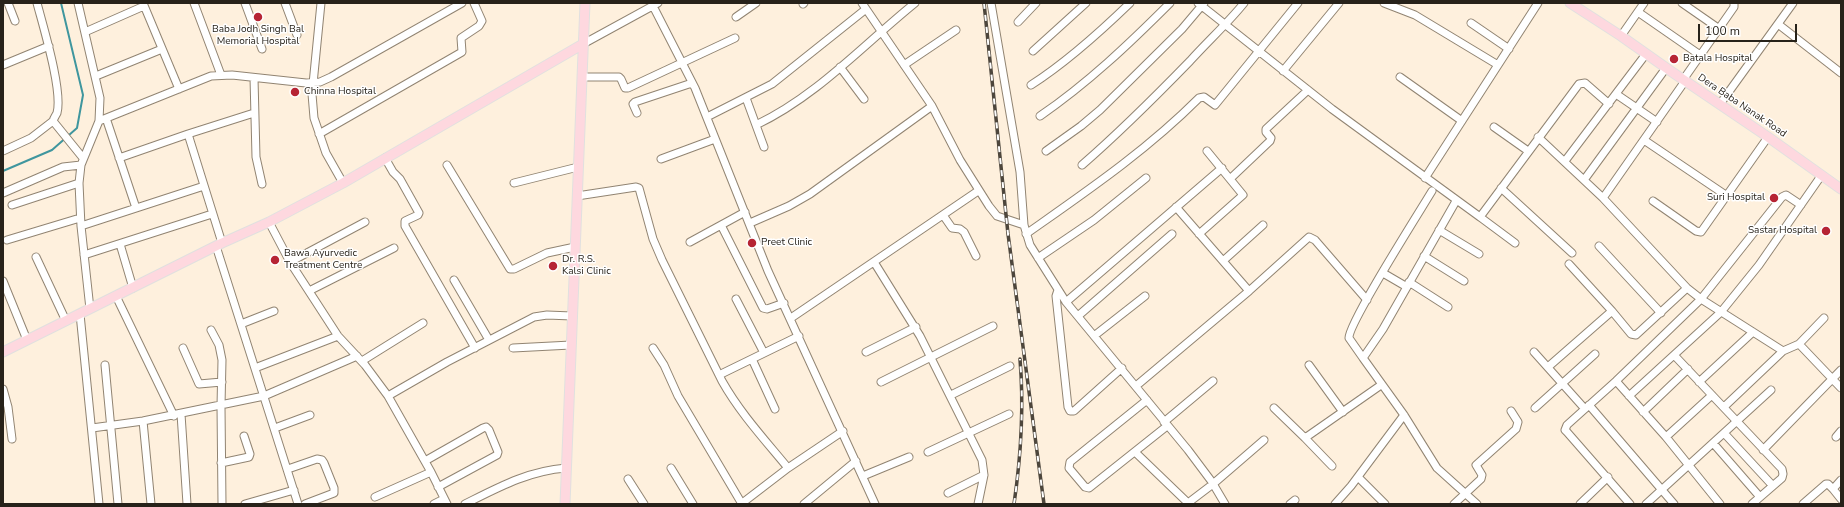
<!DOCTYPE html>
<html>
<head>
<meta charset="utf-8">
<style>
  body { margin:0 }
  #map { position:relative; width:1844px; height:507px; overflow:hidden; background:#fef0dd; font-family:"Nunito Sans",sans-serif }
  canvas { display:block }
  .frame { position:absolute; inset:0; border:4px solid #27221a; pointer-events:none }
  .scale { position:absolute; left:1698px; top:24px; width:99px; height:18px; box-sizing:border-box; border:2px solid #27221a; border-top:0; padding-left:5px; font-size:12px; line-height:14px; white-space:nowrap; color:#27221a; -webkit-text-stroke:3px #fff; paint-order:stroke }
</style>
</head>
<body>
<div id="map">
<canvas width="1844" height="507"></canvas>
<div class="frame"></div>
<div class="scale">100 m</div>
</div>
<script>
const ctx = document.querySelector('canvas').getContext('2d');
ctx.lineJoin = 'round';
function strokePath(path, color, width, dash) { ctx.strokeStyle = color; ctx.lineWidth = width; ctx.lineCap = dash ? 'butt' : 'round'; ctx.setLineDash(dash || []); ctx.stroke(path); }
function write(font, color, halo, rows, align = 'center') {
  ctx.font = font + ' "Nunito Sans",sans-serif'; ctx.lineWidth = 3; ctx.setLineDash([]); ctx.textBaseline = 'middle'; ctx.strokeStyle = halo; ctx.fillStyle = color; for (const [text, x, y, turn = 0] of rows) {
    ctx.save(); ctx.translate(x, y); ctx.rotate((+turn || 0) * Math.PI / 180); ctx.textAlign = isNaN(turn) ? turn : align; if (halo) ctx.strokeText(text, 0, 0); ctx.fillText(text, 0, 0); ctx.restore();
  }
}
const stream = new Path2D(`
  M3 171 52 150 77 128 83 95 61 3`);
const minor = new Path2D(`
  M8 3 15 21
  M37 3C43 26 63 91 57 113 56 115 54 118 53 121
  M78 3 100 98 99 121 81 165 79 183 81 226 90 309
  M143 3 179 89
  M194 3 221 75
  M245 3 262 49
  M285 3 297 35
  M321 3 312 94 314 118 326 153 343 183
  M862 3 932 106 960 160 989 206 997 216 1024 225
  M991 3 1020 172 1024 225 1030 245 1066 302 1188 450 1212 482 1225 504
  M1198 3 1332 109 1480 217 1579 84 1585 83 1609 104
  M1384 3 1415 15 1498 65
  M1682 3 1718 28
  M803 4 804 3
  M653 6 695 88 768 271 875 504
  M1638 12 1700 55
  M736 17 756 3
  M1018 22 1036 3
  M1471 23 1509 49
  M1778 24 1841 73
  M85 32 144 6
  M1621 36 1644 3
  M583 44 658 3
  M1033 51 1086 3
  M3 65 49 46
  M904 65 956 30
  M840 67 864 99
  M1283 71 1339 3
  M96 76 162 49
  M582 77H619L621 79 625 88H628L735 38
  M1400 77 1462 121
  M254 78 256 157 262 184
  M1683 80 1734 7V3
  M1031 85C1067 62 1099 33 1130 3
  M1616 94 1657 122
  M746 98 764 147
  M1720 104 1793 3
  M637 113 633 104 635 102 692 83
  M1040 116C1088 83 1129 44 1170 3
  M707 117 772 84 866 9
  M106 118 136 208
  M99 121 211 76 232 75 306 83 320 82 331 77 462 3
  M756 125C817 96 863 45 915 3
  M1494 127 1528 151
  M188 134 222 243
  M319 134 462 52 461 38 479 26 482 21 474 3
  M1538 137 1603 198 1687 288 1701 299 1783 351
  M1644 140 1727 196
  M3 151 31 138 53 121 83 158
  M1046 151 1081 126 1100 110 1182 29 1204 3
  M119 158 188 134 254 113
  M385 158 393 172 400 179 419 213 418 215 405 221V226L475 348
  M661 159 715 139
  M1565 161 1646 54
  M447 165 510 269H514L547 253 575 247
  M1082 165C1120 132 1155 97 1190 61 1208 41 1228 23 1244 3
  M1231 178 1270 141 1271 138 1266 132V129L1308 90
  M1425 178 1538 3
  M1584 180 1666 68
  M514 183 578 167
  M1501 188 1572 253
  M3 193 63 167 81 165
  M577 196 636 187 639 188 653 239 662 260 722 381C740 413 765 440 788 468
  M1603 198 1685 81
  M1456 201 1383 329 1363 358 1404 415 1437 468 1477 504
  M1653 201 1696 231 1701 232 1768 137
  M12 205 79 183
  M1176 207 1249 291
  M943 215 952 228 960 229 964 232 976 256
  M1480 217 1515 243
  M269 222 290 262 338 336 365 365 388 396 431 472 447 504
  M750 223 789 206 810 194 932 106
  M721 225 763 308 767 309 784 303
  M81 226 204 186
  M1439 230 1479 254
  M1026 234C1087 191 1146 151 1199 98L1204 97 1215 105 1298 3
  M1199 234 1243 195 1207 151
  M7 240 80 218
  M690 242 745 212
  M120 244 133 288
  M216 246 298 504
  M1599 246 1661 313
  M84 255 212 214
  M1424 256 1464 281
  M36 257 66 321
  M1038 258 1094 220 1146 178
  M1223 261 1263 225
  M290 262 365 222
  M874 262 920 336 982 460 984 475 978 504
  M1569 264 1612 311
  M1383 273 1407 287
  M454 280 489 340
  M3 281 27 340
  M1409 282 1448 307
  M1058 290 1056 296 1068 407 1070 411H1074L1122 368
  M309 291 394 248
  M116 296 174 416
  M736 299 764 353
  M1066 302 1222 168
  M80 314 99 504
  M1078 316 1172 234
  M791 318 978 191
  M241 324 274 311
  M211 330 219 345 222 360 221 406 222 504
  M1094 336 1145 296
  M1799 344 1841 388
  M183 348 199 384 222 382
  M513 348 571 345
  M653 348 664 365 678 396 742 504
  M866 352 916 327
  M1534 352 1585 409
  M1674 355 1782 469 1783 474 1782 478 1752 504
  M1363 358 1349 338C1348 324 1420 211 1432 191
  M752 359 775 409
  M362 361 423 323
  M105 365 118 504
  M1309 365 1343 412
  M1548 367 1612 311 1631 334 1636 335 1687 288
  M255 368 338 336
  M719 375 799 336
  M1616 381 1666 437 1720 504
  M881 382 993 326
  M1699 382 1753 332
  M1136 386 1249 291 1309 237 1315 240 1367 300
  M3 389 8 407 12 439
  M951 395 1010 366
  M388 396 447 362 534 317 547 315 572 316
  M1629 396 1721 312 1759 265 1821 176
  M1147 400 1070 462 1069 468 1085 487 1089 488 1167 426
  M1589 405 1674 504
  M1724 407 1783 351 1799 344 1824 318
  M1274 408 1305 438 1381 385
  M1535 408 1595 354
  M1643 412 1688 369
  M181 414 187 504
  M143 421 151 504
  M1164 422 1213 381
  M92 428 143 421 264 396 357 356
  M275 428 310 415
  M1724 433 1773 486
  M1666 437 1712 395
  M1836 437 1841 431
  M1305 438 1332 466
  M1713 443 1760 497
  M1763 450 1841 370
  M928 452 1009 414
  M1135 452 1188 503 1213 484 1264 440
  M425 461 483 428 486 427 489 430 498 452 497 455 438 487
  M221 463 249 457 250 454 244 436
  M671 468 693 504
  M288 469 317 459 322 460 324 463 334 488V493L305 504
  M863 476 909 457
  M1358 477 1385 504
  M628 479 644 504
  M1841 480 1833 489 1841 499
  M948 493 984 475
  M375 497 431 472
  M245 504 294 490
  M434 504 444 499
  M465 504C499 487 528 471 566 468
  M741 504 788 468 843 431
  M804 504 856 461
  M1290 504 1295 500
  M1335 504 1351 486 1404 415
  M1454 504 1481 479 1482 475 1476 465 1516 429 1518 422 1511 411
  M1580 504 1608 477
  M1630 504 1567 432 1565 430 1567 425 1616 381 1701 299 1782 197 1786 195 1801 205
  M1646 504 1771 390
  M1803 504 1826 484H1828L1833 489`);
const major = new Path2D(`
  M1570 3 1621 36 1672 72 1768 137 1841 189
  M3 352 222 243 269 222 343 183 583 44
  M565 504 585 3`);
const rail = new Path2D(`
  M984 3 1008 234 1044 504
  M1014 504C1021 456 1024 407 1020 359`);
const markers = [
  [258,17,5,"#b62434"],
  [1674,59,5,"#b62434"],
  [295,92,5,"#b62434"],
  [1774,198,5,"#b62434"],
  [1826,231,5,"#b62434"],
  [752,243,5,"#b62434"],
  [275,260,5,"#b62434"],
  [553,266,5,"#b62434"]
];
const poiNames = [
  ["Baba Jodh Singh Bal",258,30,"center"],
  ["Memorial Hospital",258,42,"center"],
  ["Batala Hospital",1683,59],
  ["Chinna Hospital",304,92],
  ["Suri Hospital",1765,198,"right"],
  ["Sastar Hospital",1817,231,"right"],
  ["Preet Clinic",761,243],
  ["Bawa Ayurvedic",284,254],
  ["Treatment Centre",284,266],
  ["Dr. R.S.",562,260],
  ["Kalsi Clinic",562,272]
];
const streetNames = [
  ["Dera Baba Nanak Road",1742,106,34]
];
strokePath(stream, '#3f969e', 2);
strokePath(minor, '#918472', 9);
strokePath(major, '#e1e0df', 11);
strokePath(minor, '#fff', 7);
strokePath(major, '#fed8df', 9);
strokePath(rail, '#4d463c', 3.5);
strokePath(rail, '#fff', 2, [6]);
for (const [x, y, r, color] of markers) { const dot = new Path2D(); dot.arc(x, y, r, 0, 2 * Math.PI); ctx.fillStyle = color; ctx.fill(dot); strokePath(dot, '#fff', 1.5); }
write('10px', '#27221a', '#fff', poiNames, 'left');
write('10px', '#27221a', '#fff', streetNames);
</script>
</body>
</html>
